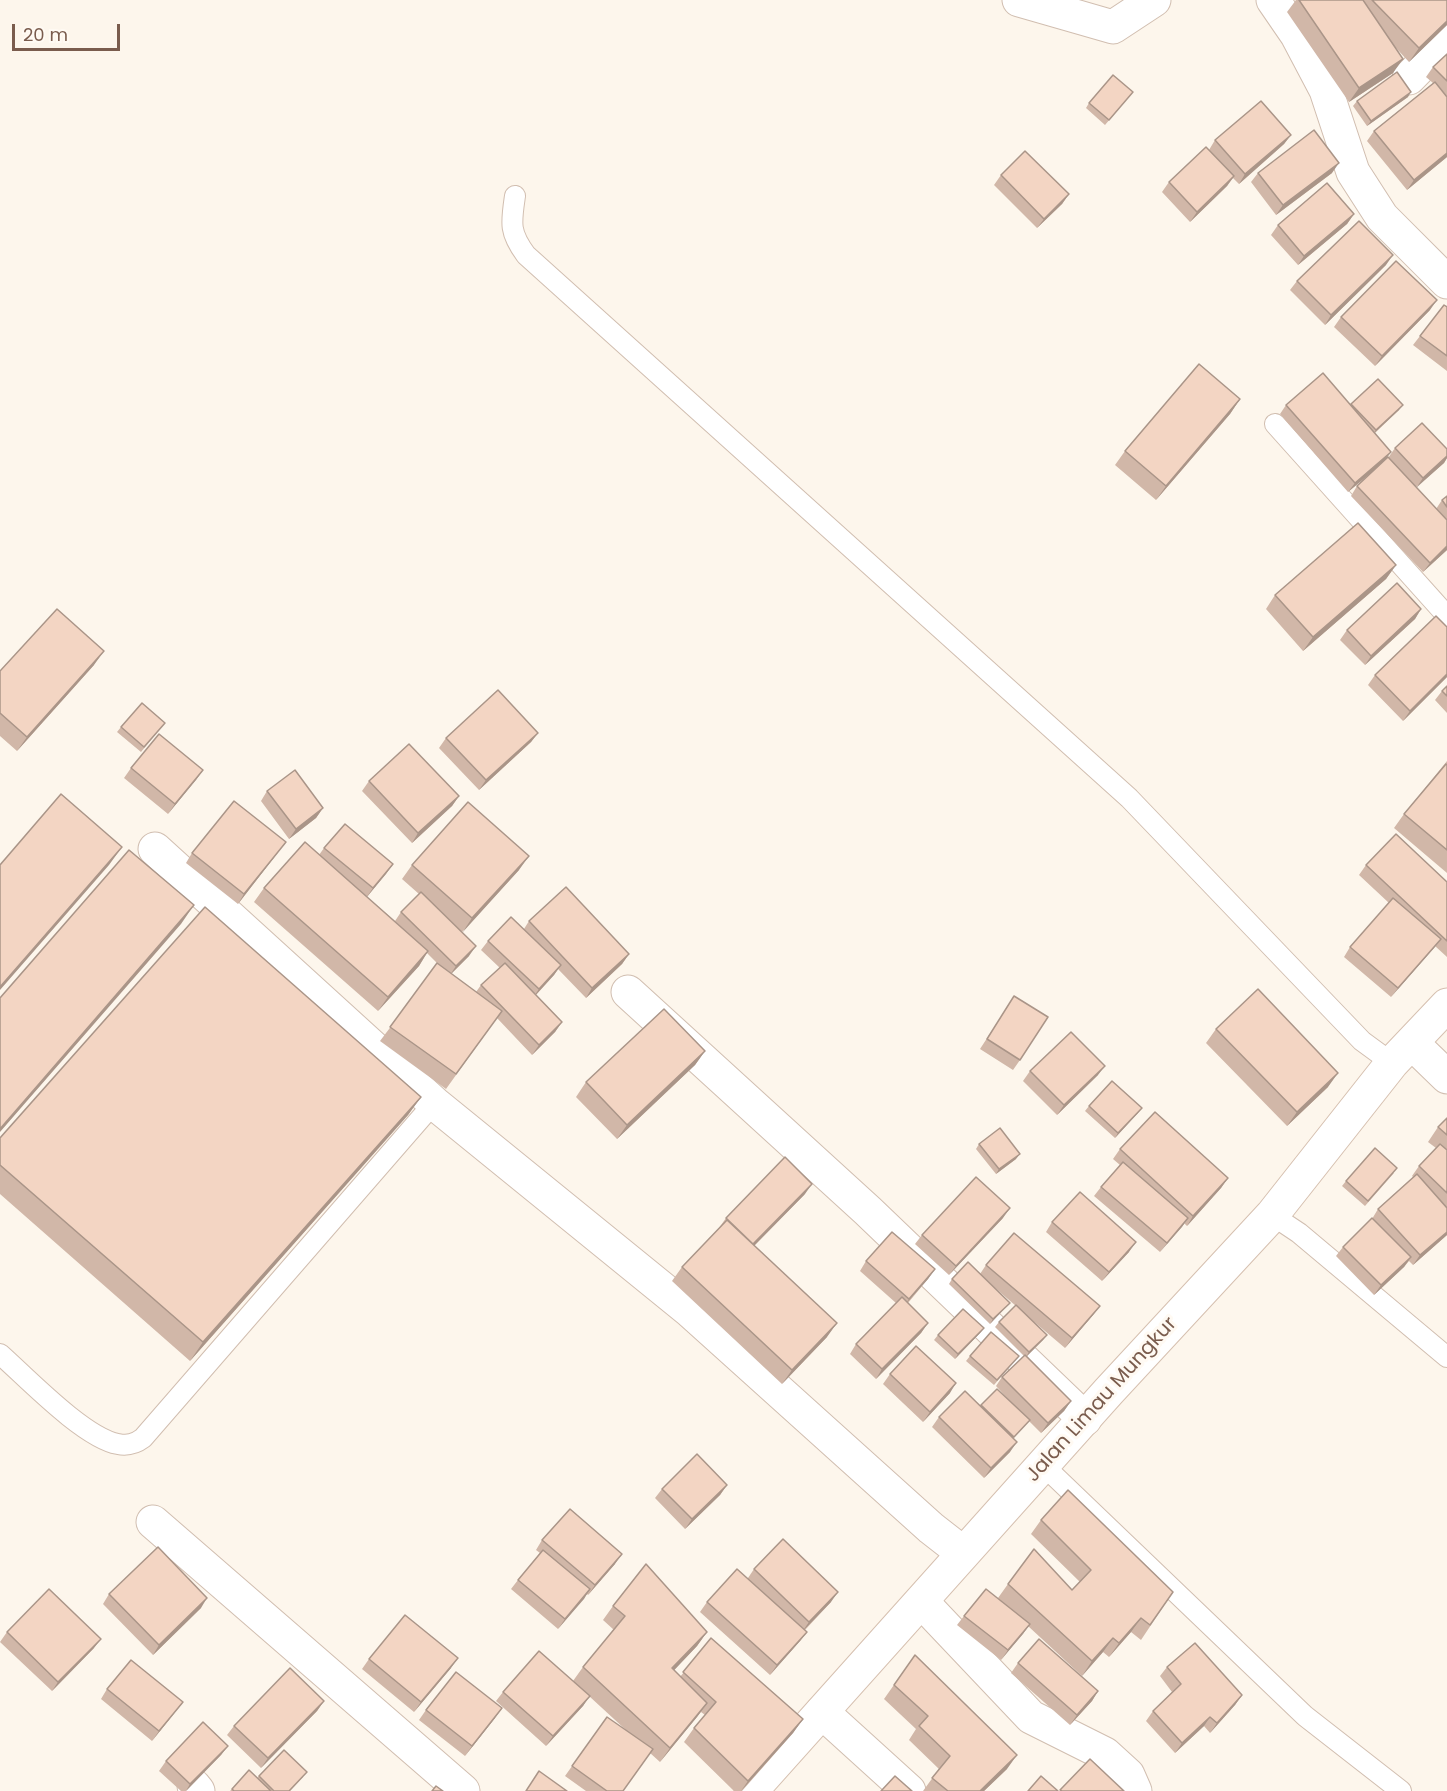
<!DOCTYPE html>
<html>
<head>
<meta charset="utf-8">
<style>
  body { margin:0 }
  #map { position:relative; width:1447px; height:1791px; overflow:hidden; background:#fdf6ec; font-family:Poppins,sans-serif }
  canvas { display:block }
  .scale { position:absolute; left:12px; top:24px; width:108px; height:27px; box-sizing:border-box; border:3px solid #7a5c4d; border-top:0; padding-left:8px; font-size:18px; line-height:21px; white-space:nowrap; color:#7a5c4d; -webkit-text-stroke:4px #fffaf3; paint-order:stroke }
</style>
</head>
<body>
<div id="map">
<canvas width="1447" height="1791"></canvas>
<div class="scale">20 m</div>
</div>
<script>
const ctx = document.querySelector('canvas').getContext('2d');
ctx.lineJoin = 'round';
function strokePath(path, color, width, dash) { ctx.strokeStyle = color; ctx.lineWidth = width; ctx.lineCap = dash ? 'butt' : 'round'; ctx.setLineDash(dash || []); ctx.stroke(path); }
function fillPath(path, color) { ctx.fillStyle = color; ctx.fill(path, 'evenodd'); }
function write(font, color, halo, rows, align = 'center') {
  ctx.font = font + ' Poppins,sans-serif'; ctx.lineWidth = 6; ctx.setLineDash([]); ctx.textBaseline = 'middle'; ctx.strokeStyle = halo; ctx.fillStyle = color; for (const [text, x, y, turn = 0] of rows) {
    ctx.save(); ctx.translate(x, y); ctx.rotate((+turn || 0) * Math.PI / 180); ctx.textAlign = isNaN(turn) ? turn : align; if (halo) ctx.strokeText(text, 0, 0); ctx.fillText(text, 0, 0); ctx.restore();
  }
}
const lane = new Path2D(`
  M515 196C511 223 509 232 526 255L1129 798 1362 1041 1392 1063
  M1275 424 1447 616
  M1272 1215 1299 1233 1447 1357
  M0 1354C26 1377 84 1438 118 1444 128 1446 135 1444 143 1438L434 1103
  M1043 1465 1305 1716 1401 1791`);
const street = new Path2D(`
  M1019 0 1113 27 1154 0
  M1273 0 1297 35 1326 90 1353 172 1382 217 1447 282
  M1409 78 1447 39
  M155 849 434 1103 690 1311 931 1528 963 1553
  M628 992 868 1211 1085 1419
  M1413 1044 1447 1077
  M153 1522 463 1791
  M922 1602 1031 1717 1105 1754 1128 1775 1135 1791
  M822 1712 909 1791
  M194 1786 198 1791`);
const secondary = new Path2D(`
  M751 1791 1109 1391 1272 1215 1392 1063 1447 1005`);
const wall = new Path2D(`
  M1296 0H1447V25L1409 62 1396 48 1393 73 1349 102 1287 12Z
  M1447 54V157L1407 190 1367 141 1374 131 1433 83 1426 77 1433 67Z
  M1133 92 1105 125 1086 108 1089 103Z
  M1408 97 1367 126 1353 106 1357 101Z
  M1291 135 1284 144 1239 184 1233 178 1227 186 1190 222 1162 192 1169 182 1209 150 1215 140Z
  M1258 173H1332L1276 215 1251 182Z
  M1001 175 1069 194 1062 204 1037 228 994 185Z
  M1354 214 1347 224 1298 265 1271 235 1278 225Z
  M1386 265 1325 325 1290 290 1297 281Z
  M1447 307V371L1413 345 1420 336Z
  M1430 310 1375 366 1334 327 1341 317Z
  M1378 379 1399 410 1375 433 1386 459 1388 458 1395 448 1447 449V458L1444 463 1416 487 1436 509 1442 500 1447 496V550L1423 572 1351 496 1357 486 1375 469 1348 492 1280 414 1286 405H1350Z
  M1240 399 1230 414 1156 500 1115 465 1125 451Z
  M1396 565 1386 579 1303 651 1266 609 1275 595Z
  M1421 609 1415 619 1365 665 1340 640 1347 630Z
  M94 665 17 751 0 736V671Z
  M1375 675 1447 677 1403 721 1368 685Z
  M1447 686V713L1435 700 1442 691Z
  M165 723 141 752 117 732 121 727Z
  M538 733 531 742 479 790 439 748 446 738Z
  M1447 761V873L1394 828 1404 814Z
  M131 768 203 770 168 814 124 778Z
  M369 781 459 796 452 806 412 843 362 791Z
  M267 791 323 808 316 818 289 839 261 801Z
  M324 848 393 864 367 897 395 921 401 912 419 894 402 879 412 865 519 870 462 932 469 956 451 974 476 992 481 985 500 968 481 950 488 941 524 929 529 921 629 954 622 964 586 998 558 969 554 975 536 995 562 1022 555 1032 532 1055 497 1018 446 1089 380 1041 438 964 427 953 419 966 378 1011 254 902 264 888 319 855Z
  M279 851 238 904 186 863 192 853Z
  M1366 865 1447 882V957L1435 946 1391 997 1344 957 1350 947 1389 903 1359 875Z
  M1008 1006 1020 1060 1013 1070 980 1049Z
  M1216 1029 1328 1087 1287 1126 1206 1043Z
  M705 1051 695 1065 617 1139 576 1097 586 1082Z
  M1030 1071 1098 1075 1057 1115 1023 1081Z
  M421 1097 408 1115 190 1361 0 1194V1138Z
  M1089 1106 1142 1108 1115 1138 1085 1111Z
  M1447 1118V1235L1413 1265 1409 1261 1404 1267 1374 1295 1336 1256 1343 1247 1372 1219 1378 1209 1413 1177 1412 1176 1419 1166 1436 1148 1428 1142 1438 1127Z
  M979 1144 1016 1159 996 1174 976 1149Z
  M1120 1149 1228 1178 1221 1188 1187 1226 1184 1223 1160 1252 1094 1196 1101 1187 1120 1165 1113 1159Z
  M1394 1173 1365 1206 1342 1186 1346 1181Z
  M805 1194 754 1246 827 1337 782 1384 672 1281 682 1267 719 1228 726 1218Z
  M1003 1218 949 1275 915 1244 922 1235Z
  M1052 1222 1129 1252 1102 1281 1046 1232Z
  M866 1261 935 1269 928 1279 908 1303 928 1323 921 1333 876 1379 850 1354 856 1344 896 1303 860 1271Z
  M986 1265 1100 1306 1093 1315 1065 1348 1026 1315 1047 1335 1043 1340 1027 1356 1071 1401 1064 1411 1041 1433 1029 1421 1013 1438 1010 1452 984 1478 932 1427 939 1417 981 1406 997 1389 1016 1408 996 1386 1002 1377 1024 1356 995 1327 999 1322 1016 1306 994 1287 1006 1307 990 1324 949 1284 952 1279 980 1274Z
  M984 1328 980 1333 955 1359 934 1340 938 1335Z
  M970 1356H1019L994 1385 966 1361Z
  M890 1374 950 1393 923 1422 883 1384Z
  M727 1485 720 1495 685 1529 655 1498 662 1489Z
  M1041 1520 1173 1592 1141 1640 1131 1632 1109 1657 1103 1652 1082 1676 1028 1626 1001 1660 957 1625 964 1616 1004 1604 998 1598 1008 1584 1072 1590 1080 1582 1031 1534Z
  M542 1540 615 1564 588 1595 587 1594 558 1629 511 1589 518 1580 540 1553 536 1550Z
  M754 1569 831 1602 805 1630 807 1632 800 1641 770 1675 700 1612 707 1602 748 1578Z
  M109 1594 201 1608 153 1655 103 1604Z
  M613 1606 707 1632 697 1646 674 1670 680 1677 711 1638 803 1719 793 1733 742 1791H734L684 1742 694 1728 705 1715 701 1712 660 1762 650 1753 623 1791H586L565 1776 607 1717 627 1731 589 1696 583 1706 546 1746 496 1701 503 1692 573 1681 583 1667 614 1630 603 1620Z
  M7 1632 94 1648 52 1691 0 1642Z
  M915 1655 1007 1769 984 1791H923L939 1769 909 1740 916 1729 884 1699Z
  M369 1659 451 1668 414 1712 362 1669Z
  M1018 1663 1098 1691 1092 1701 1070 1725 1011 1673Z
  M1167 1667 1242 1695 1235 1705 1210 1733 1204 1726 1175 1753 1146 1721 1153 1711 1172 1692 1160 1676Z
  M107 1689 183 1702 152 1741 101 1699Z
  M324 1701 317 1711 261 1768 227 1735 234 1726Z
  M426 1710 495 1718 465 1756 419 1720Z
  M228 1746 221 1755 186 1791H181L159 1771 166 1761Z
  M259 1776 303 1777 290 1791H230L232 1789 257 1778Z`);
const shadedWall = new Path2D(`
  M1447 21V25L1409 62 1419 48Z
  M1403 59 1393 73 1349 102 1359 88Z
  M1411 92 1408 97 1367 126 1371 121Z
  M1291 135 1284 144 1239 184 1245 174Z
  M1447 153V157L1407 190 1414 180Z
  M1339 163 1332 173 1276 215 1283 205Z
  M1234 176 1227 186 1190 222 1197 212Z
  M1069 194 1062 204 1037 228 1044 219Z
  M1354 214 1347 224 1298 265 1304 256Z
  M1393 255 1386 265 1325 325 1331 315Z
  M1437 300 1430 310 1375 366 1382 356Z
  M1240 399 1230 414 1156 500 1166 486Z
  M1403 405 1399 410 1372 435 1376 430Z
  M1391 452 1384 462 1348 492 1355 483Z
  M1447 456V458L1444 463 1416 488 1423 478Z
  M1447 546V550L1423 572 1430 563Z
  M1396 565 1386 579 1303 651 1313 637Z
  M1421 609 1415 619 1365 665 1371 656Z
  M104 651 94 665 17 751 27 737Z
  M1447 674V677L1403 721 1410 711Z
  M538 733 531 742 479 790 486 780Z
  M203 770 196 780 168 814 175 804Z
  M459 796 452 806 412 843 418 833Z
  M323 808 316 818 289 839 296 829Z
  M286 842 279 851 238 904 244 894Z
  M122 847 109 865 0 990V987Z
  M529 856 519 870 462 933 472 918Z
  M393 864 386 874 366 898 373 888Z
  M194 905 181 924 0 1132V1129Z
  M1441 939 1434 948 1391 997 1398 988Z
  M476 946 469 956 450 975 456 966Z
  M428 951 419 966 378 1011 388 997Z
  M629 954 622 964 586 998 592 988Z
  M561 965 554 975 532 999 539 989Z
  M562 1022 555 1032 532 1055 539 1045Z
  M705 1051 695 1065 617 1139 627 1125Z
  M1105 1066 1098 1075 1057 1115 1064 1105Z
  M1338 1073 1328 1087 1287 1126 1297 1112Z
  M421 1097 408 1115 190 1361 203 1342Z
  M1142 1108 1138 1113 1115 1138 1118 1133Z
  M1020 1154 1016 1159 996 1174 999 1169Z
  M1228 1178 1221 1188 1187 1226 1193 1216Z
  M812 1184 805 1194 746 1254 753 1244Z
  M1010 1208 1003 1218 949 1275 956 1266Z
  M1188 1218 1182 1227 1160 1252 1167 1243Z
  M1447 1232V1235L1413 1265 1420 1255Z
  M1136 1242 1129 1252 1102 1281 1109 1272Z
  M1411 1257 1404 1267 1374 1295 1381 1285Z
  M935 1269 928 1279 902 1308 909 1299Z
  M1010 1303 1006 1307 990 1324 993 1319Z
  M1100 1306 1093 1315 1065 1348 1072 1338Z
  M837 1323 827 1337 782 1384 792 1370Z
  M928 1323 921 1333 876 1379 882 1369Z
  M984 1328 980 1333 955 1359 958 1354Z
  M1047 1335 1043 1340 1026 1357 1029 1352Z
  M956 1383 950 1393 923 1422 930 1412Z
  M1071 1401 1064 1411 1041 1433 1048 1423Z
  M1017 1442 1010 1452 984 1478 991 1468Z
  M727 1485 720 1495 685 1529 692 1519Z
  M622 1554 615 1564 588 1595 595 1585Z
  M590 1589 584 1599 558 1629 565 1619Z
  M838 1592 831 1602 802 1632 809 1622Z
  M207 1598 201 1608 153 1655 159 1645Z
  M1141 1618 1131 1632 1109 1657 1119 1643Z
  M1030 1624 1023 1634 1001 1660 1008 1650Z
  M707 1632 697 1646 662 1683 672 1668Z
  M807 1632 800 1641 770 1675 777 1665Z
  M1113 1638 1103 1652 1082 1676 1092 1661Z
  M101 1639 94 1648 52 1691 58 1682Z
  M458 1658 451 1668 414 1712 421 1702Z
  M1098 1691 1092 1701 1070 1725 1077 1715Z
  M1242 1695 1235 1705 1210 1733 1217 1723Z
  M590 1696 583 1706 546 1746 553 1736Z
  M324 1701 317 1711 261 1768 268 1758Z
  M183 1702 176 1711 152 1741 159 1731Z
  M707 1703 697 1717 660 1762 670 1748Z
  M502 1708 495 1718 465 1756 472 1746Z
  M1210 1717 1204 1726 1175 1753 1182 1743Z
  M803 1719 793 1733 741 1791 748 1781Z
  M228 1746 221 1755 186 1791 190 1784Z
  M1017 1755 1007 1769 984 1791H980Z`);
const building = new Path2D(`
  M1299 0H1363L1403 59 1359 88Z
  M1372 0H1447V21L1419 48Z
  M1447 54V81L1433 67Z
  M1397 72 1411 92 1371 121 1357 101Z
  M1113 75 1133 92 1109 120 1089 103Z
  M1435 82 1447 97V153L1414 180 1374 131Z
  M1261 101 1291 135 1245 174 1215 140Z
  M1314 130 1339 163 1283 205 1258 173Z
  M1206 147 1234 176 1197 212 1169 182Z
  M1025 151 1069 194 1044 219 1001 175Z
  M1327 183 1354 214 1304 256 1278 225Z
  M1359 221 1393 255 1331 315 1297 281Z
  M1396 261 1437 300 1382 356 1341 317Z
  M1444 305 1447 307V356L1420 336Z
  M1199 364 1240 399 1166 486 1125 451Z
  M1323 373 1391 452 1355 483 1286 405Z
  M1378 379 1403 405 1376 430 1351 404Z
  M1422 423 1447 449V456L1423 478 1395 448Z
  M1388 457 1447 520V546L1430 563 1357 486Z
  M1447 496V507L1442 500Z
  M1358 523 1396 565 1313 637 1275 595Z
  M1397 583 1421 609 1371 656 1347 630Z
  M57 609 104 651 27 737 0 713V671Z
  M1436 616 1447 627V674L1410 711 1375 675Z
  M1447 686V696L1442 691Z
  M498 690 538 733 486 780 446 738Z
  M142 703 165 723 144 747 121 727Z
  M159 734 203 770 175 804 131 768Z
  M409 744 459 796 418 833 369 781Z
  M1446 764 1447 765V850L1404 814Z
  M295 770 323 808 296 829 267 791Z
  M61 794 122 847 0 987V865Z
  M234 801 286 842 244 894 192 853Z
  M468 802 529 856 472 918 412 865Z
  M345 824 393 864 373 888 324 848Z
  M1396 834 1447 882V941L1366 865Z
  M305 842 428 951 388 997 264 888Z
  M129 850 194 905 0 1129V998Z
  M566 887 629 954 592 988 529 921Z
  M421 892 476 946 456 966 401 912Z
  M1393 898 1441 939 1398 988 1350 947Z
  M205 907 421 1097 203 1342 0 1165V1138Z
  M511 917 561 965 539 989 488 941Z
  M437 963 502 1011 456 1074 390 1027Z
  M505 963 562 1022 539 1045 481 985Z
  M1258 989 1338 1073 1297 1112 1216 1029Z
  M1014 996 1048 1017 1020 1060 987 1039Z
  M664 1009 705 1051 627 1125 586 1082Z
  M1071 1032 1105 1066 1064 1105 1030 1071Z
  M1112 1081 1142 1108 1118 1133 1089 1106Z
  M1155 1112 1228 1178 1193 1216 1120 1149Z
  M1447 1118V1135L1438 1127Z
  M1000 1128 1020 1154 999 1169 979 1144Z
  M1440 1144 1447 1150V1193L1419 1166Z
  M1375 1148 1397 1168 1368 1201 1346 1181Z
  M785 1157 812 1184 753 1244 726 1218Z
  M1123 1162 1188 1218 1167 1243 1101 1187Z
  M1417 1174 1447 1208V1232L1420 1255 1378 1209Z
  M976 1177 1010 1208 956 1266 922 1235Z
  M1080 1192 1136 1242 1109 1272 1052 1222Z
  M1372 1218 1411 1257 1381 1285 1343 1247Z
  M727 1220 837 1323 792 1370 682 1267Z
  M892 1232 935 1269 909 1299 866 1261Z
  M1014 1233 1100 1306 1072 1338 986 1265Z
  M968 1262 1010 1303 993 1319 952 1279Z
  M902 1297 928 1323 882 1369 856 1344Z
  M1016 1305 1047 1335 1029 1352 999 1322Z
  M963 1309 984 1328 958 1354 938 1335Z
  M991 1332 1019 1356 997 1380 970 1356Z
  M916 1346 956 1383 930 1412 890 1374Z
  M1025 1355 1071 1401 1048 1423 1002 1377Z
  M997 1389 1030 1420 1014 1437 981 1405Z
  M965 1391 1017 1442 991 1468 939 1417Z
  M697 1454 727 1485 692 1519 662 1489Z
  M1068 1490 1173 1592 1150 1625 1141 1618 1119 1643 1113 1638 1092 1661 1008 1584 1034 1549 1072 1590 1091 1570 1041 1520Z
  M570 1509 622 1554 595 1585 542 1540Z
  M783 1539 838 1592 809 1622 754 1569Z
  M158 1547 207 1598 159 1645 109 1594Z
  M543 1550 590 1589 565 1619 518 1580Z
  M646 1564 707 1632 672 1668 707 1703 670 1748 583 1667 625 1616 613 1606Z
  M737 1569 807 1632 777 1665 707 1602Z
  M49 1589 101 1639 58 1682 7 1632Z
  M986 1589 1030 1624 1008 1650 964 1616Z
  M405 1615 458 1658 421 1702 369 1659Z
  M711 1638 803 1719 748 1781 694 1728 716 1702 683 1672Z
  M1039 1639 1098 1691 1077 1715 1018 1663Z
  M1195 1643 1242 1695 1217 1723 1210 1717 1182 1743 1153 1711 1181 1684 1167 1667Z
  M539 1651 590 1696 553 1736 503 1692Z
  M915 1655 1017 1755 980 1791H948L932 1778 950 1756 919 1726 928 1716 894 1685Z
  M131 1660 183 1702 159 1731 107 1689Z
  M290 1668 324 1701 268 1758 234 1726Z
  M456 1672 502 1708 472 1746 426 1710Z
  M607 1717 653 1749 623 1791H607L572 1766Z
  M203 1722 228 1746 190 1784 166 1761Z
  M284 1750 307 1772 289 1791H274L259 1776Z
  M1090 1759 1124 1791H1062L1060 1790Z
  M249 1770 271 1791H234L232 1789Z
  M539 1771 567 1791H526Z
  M895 1776 912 1791H881Z
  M1041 1776 1058 1791H1028Z
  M436 1786 443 1791H432Z`);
const streetNames = [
  ["Jalan Limau Mungkur",1102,1400,-48]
];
strokePath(lane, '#d1beb0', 22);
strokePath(street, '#d1beb0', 35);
strokePath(secondary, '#d6c0b0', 35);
strokePath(lane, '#fff', 20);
strokePath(street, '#fff', 33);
strokePath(secondary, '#fff', 33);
fillPath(wall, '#d1b7a8');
fillPath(shadedWall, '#aa9588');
fillPath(building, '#f3d5c3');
strokePath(building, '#aa9588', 1.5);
write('20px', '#7a5c4d', '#fffaf3', streetNames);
</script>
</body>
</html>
